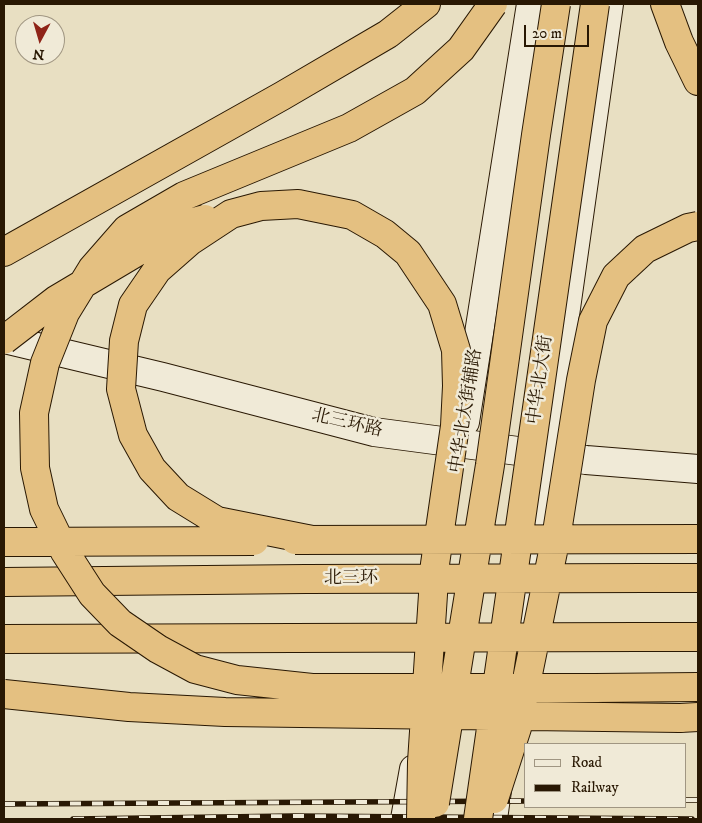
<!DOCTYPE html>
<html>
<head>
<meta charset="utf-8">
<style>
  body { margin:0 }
  #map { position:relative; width:702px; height:823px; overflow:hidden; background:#e8dfc2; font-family:"IM FELL DW Pica",serif }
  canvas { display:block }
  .frame { position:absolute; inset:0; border:5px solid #291803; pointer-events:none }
  .legend { position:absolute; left:524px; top:743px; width:162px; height:65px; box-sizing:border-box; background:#f0ead7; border:1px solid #a09682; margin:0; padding:6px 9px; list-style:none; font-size:15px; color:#291803 }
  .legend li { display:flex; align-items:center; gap:10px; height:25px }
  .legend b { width:25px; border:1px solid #a09682 }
  .north { position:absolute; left:15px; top:15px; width:50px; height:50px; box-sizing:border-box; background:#f0ead7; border:1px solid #a09682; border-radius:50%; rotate:186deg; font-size:14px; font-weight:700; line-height:20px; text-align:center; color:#291803 }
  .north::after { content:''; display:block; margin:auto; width:18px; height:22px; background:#8f2418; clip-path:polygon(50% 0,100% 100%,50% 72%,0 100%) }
  .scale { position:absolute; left:524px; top:25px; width:65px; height:22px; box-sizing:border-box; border:2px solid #291803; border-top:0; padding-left:6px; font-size:15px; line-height:18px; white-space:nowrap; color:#291803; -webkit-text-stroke:4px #f0ead7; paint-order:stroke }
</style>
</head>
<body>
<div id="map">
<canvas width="702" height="823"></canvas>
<div class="frame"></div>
<ul class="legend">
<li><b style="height:6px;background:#f0ead7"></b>Road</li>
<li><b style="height:6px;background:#291803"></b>Railway</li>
</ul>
<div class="north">N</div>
<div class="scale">20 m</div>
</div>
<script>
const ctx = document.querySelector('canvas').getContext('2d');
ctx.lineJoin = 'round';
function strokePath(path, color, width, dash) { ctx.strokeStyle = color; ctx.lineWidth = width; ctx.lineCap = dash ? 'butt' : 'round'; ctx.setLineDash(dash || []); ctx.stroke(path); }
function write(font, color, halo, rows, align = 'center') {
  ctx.font = font + ' "IM FELL DW Pica","Noto Serif SC",serif'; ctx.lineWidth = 5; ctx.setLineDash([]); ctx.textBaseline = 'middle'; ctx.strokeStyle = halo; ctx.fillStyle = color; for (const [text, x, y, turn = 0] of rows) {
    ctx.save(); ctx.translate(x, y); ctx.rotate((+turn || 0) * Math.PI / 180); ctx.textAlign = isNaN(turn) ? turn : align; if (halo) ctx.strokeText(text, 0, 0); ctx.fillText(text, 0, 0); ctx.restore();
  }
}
const secondary = new Path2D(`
  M4 339 163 377 374 432 586 460 698 469
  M465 422 531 4
  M509 711 609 4
  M405 819 414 769
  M493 819 499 776`);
const highway = new Path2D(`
  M665 4 679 42 698 81
  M4 252 282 96 388 34 426 4
  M646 578H698
  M4 582 306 579
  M638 637H698
  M4 639 293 638
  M680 718 698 717`);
const rail = new Path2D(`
  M686 800H698
  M4 804 526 801
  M73 819 294 816 692 819`);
const highwayBridge = new Path2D(`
  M493 4 461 49 415 91 349 128 184 196 127 229 92 269 65 313 45 363 34 413 35 468 44 509 65 552 92 594 120 623 158 649 195 669 237 680 312 688H595L698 687
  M4 340 56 300 182 225 205 219
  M295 540 698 539
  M312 540 217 521 178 497 152 469 133 435 121 389 124 341 133 305 157 270 190 241 231 214 261 206 298 204 352 215 385 234 408 253 442 304 456 350 457 386 455 426 435 564 422 762 421 819
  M4 542 254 541
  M306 579 646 578
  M293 638 638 637
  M4 694 129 707 225 712 680 718
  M494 799 517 728 557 532 581 380 593 321 616 276 645 249 688 228 698 226
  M435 803 490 465 536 135 556 4
  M478 819 595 4`);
const streetNames = [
  ["中华北大街",541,380,-82],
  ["中华北大街辅路",467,411,-81],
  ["北三环路",347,424,13],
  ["北三环",351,579]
];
strokePath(secondary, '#291803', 30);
strokePath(highway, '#291803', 30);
strokePath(secondary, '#f0ead7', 28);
strokePath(highway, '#e4c081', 28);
strokePath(rail, '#291803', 5.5);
strokePath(rail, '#f0ead7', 4, [11]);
strokePath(highwayBridge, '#291803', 30, []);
strokePath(highwayBridge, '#e4c081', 28);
write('18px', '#291803', '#f0ead7', streetNames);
</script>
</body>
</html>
